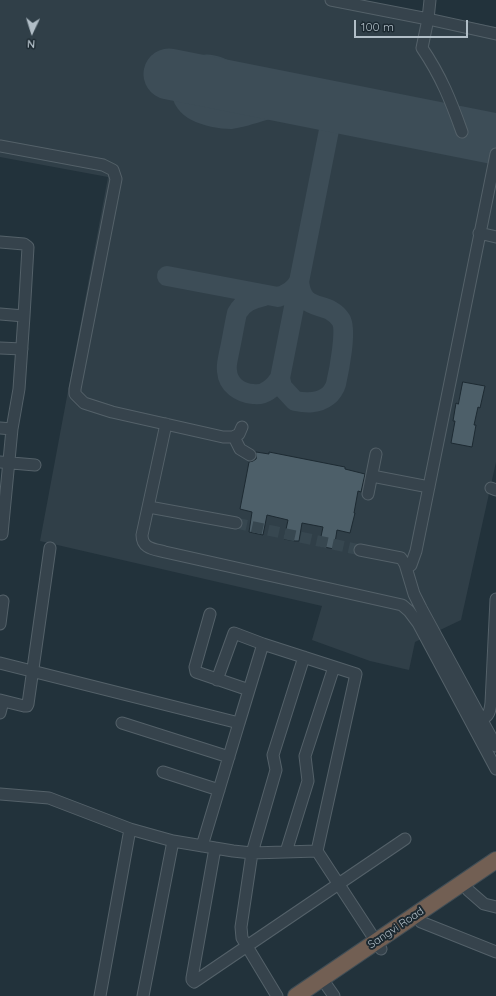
<!DOCTYPE html>
<html>
<head>
<meta charset="utf-8">
<style>
  body { margin:0 }
  #map { position:relative; width:496px; height:996px; overflow:hidden; background:#22323b; font-family:Quicksand,sans-serif }
  canvas { display:block }
  .north { position:absolute; left:12px; top:12px; width:40px; height:40px; -webkit-text-stroke:3px #1b2830; paint-order:stroke; rotate:184deg; font-size:11px; font-weight:700; line-height:16px; text-align:center; color:#b1bec7 }
  .north::after { content:''; display:block; margin:auto; width:14px; height:18px; background:#b1bec7; clip-path:polygon(50% 0,100% 100%,50% 72%,0 100%) }
  .scale { position:absolute; left:354px; top:20px; width:114px; height:18px; box-sizing:border-box; border:2px solid #b1bec7; border-top:0; padding-left:5px; font-size:12px; line-height:14px; white-space:nowrap; color:#b1bec7; -webkit-text-stroke:3px #1b2830; paint-order:stroke }
</style>
</head>
<body>
<div id="map">
<canvas width="496" height="996"></canvas>
<div class="north">N</div>
<div class="scale">100 m</div>
</div>
<script>
const ctx = document.querySelector('canvas').getContext('2d');
ctx.lineJoin = 'round';
function fillPath(path, color) { ctx.fillStyle = color; ctx.fill(path, 'evenodd'); }
function strokePath(path, color, width, dash) { ctx.strokeStyle = color; ctx.lineWidth = width; ctx.lineCap = dash ? 'butt' : 'round'; ctx.setLineDash(dash || []); ctx.stroke(path); }
function write(font, color, halo, rows, align = 'center') {
  ctx.font = font + ' Quicksand,sans-serif'; ctx.lineWidth = 4; ctx.setLineDash([]); ctx.textBaseline = 'middle'; ctx.strokeStyle = halo; ctx.fillStyle = color; for (const [text, x, y, turn = 0] of rows) {
    ctx.save(); ctx.translate(x, y); ctx.rotate((+turn || 0) * Math.PI / 180); ctx.textAlign = isNaN(turn) ? turn : align; if (halo) ctx.strokeText(text, 0, 0); ctx.fillText(text, 0, 0); ctx.restore();
  }
}
const airport = new Path2D(`
  M0 0H359L496 27V462L461 620 415 642 409 670 370 661 312 640 322 606 40 541 108 177 0 157Z`);
const taxiway = new Path2D(`
  M255 91C238 78 209 51 189 73 185 78 182 83 182 90 181 99 188 107 196 111 205 116 221 119 231 119 262 116 323 77 329 130
  M167 276 278 297C288 294 295 290 299 281
  M299 281C302 315 328 299 341 320 347 330 339 371 336 384 335 388 331 394 328 396 318 404 306 403 295 401L282 387 280 378 329 130C334 118 342 114 354 111
  M264 296C252 299 243 302 237 313 234 326 232 340 229 353 228 359 226 365 227 371 228 385 240 393 253 394 265 396 274 387 280 378`);
const runway = new Path2D(`
  M169 74 496 139`);
const building = new Path2D(`
  M463 382 485 386 480 408 478 407 474 425H476L472 447 451 443 455 421H453L456 403 458 404Z
  M256 452 269 454V452L345 467V469L365 474 361 492 358 491 354 513H355L350 533 337 530 334 549 319 546 323 527 302 523 299 541H295L284 539 288 520 267 515 263 535 249 532 252 512 240 509 249 462 253 461 256 459Z`);
const minorTunnel = new Path2D(`
  M236 523 360 550`);
const minor = new Path2D(`
  M331 0 428 19 422 48C441 76 451 101 462 132
  M430 0 428 19 496 34
  M0 146 103 165 113 170 116 179 75 389V394L84 403 112 412 223 437H233L239 434 242 427
  M479 233 496 237
  M0 242 24 244 28 247 24 316
  M0 314 24 316 19 389 12 429 2 534
  M0 348 22 349
  M166 424 142 535C142 549 154 549 165 552L402 605 409 611 418 623 496 769
  M0 428 12 429
  M234 437 240 449 250 455
  M0 462 35 465
  M372 476 429 487
  M491 488 496 490
  M368 494 376 454
  M149 507 236 523
  M360 550 401 558 405 564 414 594 421 608 496 746
  M407 568 411 565 416 551 496 154
  M210 614 195 667 196 672 249 690
  M0 624 3 601
  M0 663 239 723 202 846
  M217 680 234 633 263 644
  M0 700 24 706H27L28 704 50 548
  M0 713 3 701
  M482 719C489 716 490 711 491 703L496 599
  M122 723 229 757
  M239 723 263 644 356 674 317 851
  M163 772 219 790
  M0 794 49 798 130 829
  M215 848 192 978V980L194 982 405 839
  M286 852 308 781 305 756 334 667
  M468 890 484 904 496 907
  M421 922 496 952
  M327 986 334 996
  M100 996 130 829 173 841 233 851 252 853 317 851 381 949
  M143 996 173 841
  M277 996 242 938 241 927 252 853 276 770 273 755 304 657`);
const highway = new Path2D(`
  M296 996 496 860`);
const streetNames = [
  ["Sangvi Road",396,928,-34]
];
fillPath(airport, '#303f48');
strokePath(taxiway, '#3d4d57', 20);
strokePath(runway, '#3d4d57', 51);
fillPath(building, '#4d5f69');
strokePath(building, '#1d2a32', 1);
strokePath(minorTunnel, '#374750', 11, [11, 5.5]);
strokePath(minor, '#546169', 13);
strokePath(highway, '#414e56', 18);
strokePath(minor, '#36434c', 11);
strokePath(highway, '#725f53', 16);
write('11px', '#b1bec7', '#1b2830', streetNames);
</script>
</body>
</html>
